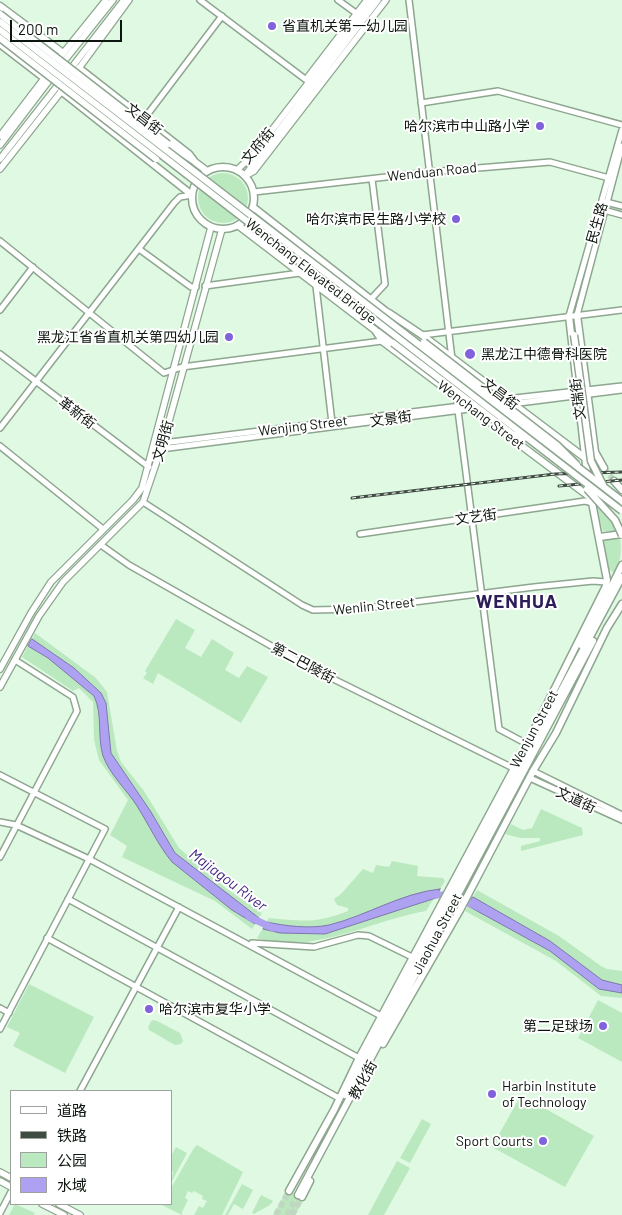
<!DOCTYPE html>
<html>
<head>
<meta charset="utf-8">
<style>
  body { margin:0 }
  #map { position:relative; width:622px; height:1215px; overflow:hidden; background:#e0f9e2; font-family:Barlow,"Noto Sans SC",sans-serif }
  canvas { display:block }
  .legend { position:absolute; left:10px; top:1090px; width:162px; height:115px; box-sizing:border-box; background:#fff; border:1px solid #9ea29f; margin:0; padding:6px 9px; list-style:none; font-size:15px; color:#0d160e }
  .legend li { display:flex; align-items:center; gap:10px; height:25px }
  .legend b { width:25px; border:1px solid #9ea29f }
  .scale { position:absolute; left:10px; top:20px; width:112px; height:22px; box-sizing:border-box; border:2px solid #0d160e; border-top:0; padding-left:6px; font-size:15px; line-height:18px; white-space:nowrap; color:#0d160e; -webkit-text-stroke:4px #fff; paint-order:stroke }
</style>
</head>
<body>
<div id="map">
<canvas width="622" height="1215"></canvas>
<ul class="legend">
<li><b style="height:6px;background:#fff"></b>道路</li>
<li><b style="height:6px;background:#3f4c41"></b>铁路</li>
<li><b style="height:14px;background:#bbe9bf"></b>公园</li>
<li><b style="height:14px;background:#aea1f1"></b>水域</li>
</ul>
<div class="scale">200 m</div>
</div>
<script>
const ctx = document.querySelector('canvas').getContext('2d');
ctx.lineJoin = 'round';
function fillPath(path, color) { ctx.fillStyle = color; ctx.fill(path, 'evenodd'); }
function strokePath(path, color, width, dash) { ctx.strokeStyle = color; ctx.lineWidth = width; ctx.lineCap = dash ? 'butt' : 'round'; ctx.setLineDash(dash || []); ctx.stroke(path); }
function write(font, color, halo, rows, align = 'center') {
  ctx.font = font + ' Barlow,"Noto Sans SC",sans-serif'; ctx.lineWidth = 4; ctx.setLineDash([]); ctx.textBaseline = 'middle'; ctx.strokeStyle = halo; ctx.fillStyle = color; for (const [text, x, y, turn = 0] of rows) {
    ctx.save(); ctx.translate(x, y); ctx.rotate((+turn || 0) * Math.PI / 180); ctx.textAlign = isNaN(turn) ? turn : align; if (halo) ctx.strokeText(text, 0, 0); ctx.fillText(text, 0, 0); ctx.restore();
  }
}
const green = new Path2D(`
  M198 198a25 25 0 1 1 50 0a25 25 0 1 1-50 0Z
  M594 500 610 515 618 532 603 531Z
  M609 538H620C622 550 621 563 614 573L607 568 603 540Z
  M176 619 195 630 185 648 201 657 212 639 234 653 225 670 239 678 247 666 268 677 241 723 158 673 153 684 143 678 147 673 145 671Z
  M35 633 96 678 107 692 117 751 121 762 144 791 179 848 227 889 262 913 252 929 215 901 122 857 127 846 110 835 128 800 99 760 94 740 93 702 79 688 73 691 22 657Z
  M541 809 582 828 583 835 521 851V846L540 841V838H520L505 834 511 824 523 830 532 828Z
  M392 861 418 866 417 876 443 878 445 881 426 911C373 920 310 956 257 938L269 918C303 921 315 924 348 911V908L337 905 334 899 341 894 363 869 373 873 376 865 389 867Z
  M477 890 559 936 601 966 607 969 622 971V998L601 996 556 961 465 911Z
  M29 984 94 1017 65 1073 13 1046 20 1033 7 1027Z
  M598 1000 622 1013V1062L578 1038Z
  M152 1020 157 1021 180 1033 183 1041 181 1044 175 1045 149 1030 148 1027Z
  M521 1095 594 1136 565 1187 492 1147Z
  M422 1119 431 1124 410 1163 400 1158Z
  M197 1145 243 1172 222 1215H194L199 1206 203 1208 207 1201 202 1199 203 1196 194 1191 192 1193 188 1191 185 1198 188 1200 182 1212V1215L162 1205 171 1204V1188L194 1148Z
  M176 1147 187 1153 171 1183 173 1172 171 1170V1156Z
  M397 1161 410 1168 384 1215H368Z
  M242 1184 253 1190 243 1209 234 1204 228 1215H225Z
  M287 1190 304 1199 295 1215H273Z
  M261 1195 273 1201 270 1205 254 1214 252 1213Z
  M15 1204 35 1213 34 1215H9Z`);
const water = new Path2D(`
  M32 639 74 668 101 693 106 703 111 753 151 812 175 853 259 918 255 924 232 910 172 862C158 845 149 825 137 806 127 790 110 775 103 756 97 736 103 715 94 696L48 658 28 646Z
  M440 889 436 898 325 934 280 933 263 929 267 922C285 926 310 929 329 925 366 916 401 893 440 889Z
  M473 897 550 941 602 980 622 985V993L599 989 550 951 468 906Z`);
const river = new Path2D(`
  M429 895H450L478 907
  M249 917 273 928`);
const highwayTunnel = new Path2D(`
  M604 468 614 481
  M276 1215 289 1191
  M287 1215 298 1195
  M292 1215 302 1197`);
const secondary = new Path2D(`
  M200 0 309 82
  M338 0 360 16
  M409 0 452 359
  M421 103 498 91 622 125
  M144 119 222 16
  M254 192 430 172 550 162 609 178
  M606 202 622 206
  M604 210 622 215
  M0 241 164 373 182 367 382 341
  M139 249 191 287H196
  M205 286 300 273
  M316 286 332 423
  M371 299 385 284 372 179
  M0 310 33 267
  M577 315 622 146
  M569 316 622 130
  M422 335 622 310
  M0 354 149 467
  M456 395 499 729 527 744
  M506 399 622 386
  M511 404 622 390
  M0 428 174 203 180 197 192 195
  M163 443 460 406
  M0 446 103 529
  M161 449 500 405
  M143 502 302 605 313 610 358 609 534 587 593 581 606 582
  M360 534 585 501 593 503
  M101 545 129 565 303 664 513 768
  M533 771 622 815
  M0 775 105 829 0 1029
  M530 778 622 820
  M0 822 16 825 89 859 381 1016
  M0 857 77 711 73 697 15 660
  M68 899 359 1058
  M47 938 337 1097
  M252 943 314 947 358 935 369 936 412 957
  M0 1008 9 1013
  M80 1091 179 907
  M0 1213 11 1192`);
const primary = new Path2D(`
  M56 62 106 0
  M61 65 113 0
  M69 71 124 0
  M77 71 129 0
  M308 77 367 0
  M0 136 46 76
  M0 145 54 74
  M0 159 62 80
  M0 169 64 88
  M237 170 252 156 372 0
  M246 174 378 0
  M245 176 254 171 386 0
  M0 669 31 613 51 582 133 500 142 488 211 227
  M0 687 39 616 63 582 143 502 163 443 222 229
  M0 1172 11 1178
  M0 1181 11 1187
  M42 1204 64 1215
  M59 1204 80 1215`);
const highway = new Path2D(`
  M0 6 63 53
  M0 44 44 78
  M79 68 189 154 195 162 207 171
  M61 91 192 195
  M168 144 194 161
  M192 198a31 31 0 1 1 62 0a31 31 0 1 1-62 0Z
  M253 207 392 316
  M239 226 375 330 382 341 591 498
  M389 313 422 335 585 458
  M577 315 595 452 604 468
  M378 332 393 343
  M614 481 622 490
  M600 537 622 534
  M582 646 622 565
  M383 1044 460 910 533 771 556 733 607 628 622 604
  M345 1095 622 577
  M289 1191 334 1110 359 1058 527 744 606 586 607 580 588 482 569 316
  M298 1195 593 641
  M302 1197 310 1181`);
const rail = new Path2D(`
  M559 486 622 480
  M352 498 555 474 622 472`);
const highwayBridge = new Path2D(`
  M0 14 168 144
  M0 22 622 501
  M0 30 622 511
  M0 38 156 159
  M574 335 591 461 604 487
  M424 342 557 445 577 465
  M393 343 512 434 523 439
  M587 489 615 520 622 535`);
const markers = [
  [272,26,5,"#7f62dc"],
  [540,126,5,"#7f62dc"],
  [456,219,5,"#7f62dc"],
  [229,337,5,"#7f62dc"],
  [470,354,6,"#7f62dc"],
  [149,1009,5,"#7f62dc"],
  [603,1026,5,"#7f62dc"],
  [492,1094,5,"#7f62dc"],
  [543,1141,5,"#7f62dc"]
];
const poiNames = [
  ["省直机关第一幼儿园",282,26,"left"],
  ["哈尔滨市中山路小学",530,126],
  ["哈尔滨市民生路小学校",446,219],
  ["黑龙江省省直机关第四幼儿园",219,337],
  ["黑龙江中德骨科医院",481,354,"left"],
  ["哈尔滨市复华小学",159,1009,"left"],
  ["第二足球场",593,1026],
  ["Harbin Institute",502,1086,"left"],
  ["of Technology",502,1102,"left"],
  ["Sport Courts",533,1141]
];
const streetNames = [
  ["文昌街",144,119,38],
  ["文府街",258,146,-50],
  ["Wenduan Road",432,172,-6],
  ["民生路",597,223,-74],
  ["Wenchang Elevated Bridge",311,271,38],
  ["文昌街",500,394,37],
  ["文瑞街",578,399,-97],
  ["革新街",77,413,37],
  ["Wenchang Street",481,415,37],
  ["文景街",391,419,-8],
  ["Wenjing Street",303,426,-7],
  ["文明街",163,441,-74],
  ["文艺街",476,517,-8],
  ["Wenlin Street",374,606,-6],
  ["第二巴陵街",303,663,28],
  ["Wenjun Street",534,729,-62],
  ["文道街",576,800,25],
  ["Jiaohua Street",437,934,-62],
  ["教化街",363,1080,-61]
];
const waterNames = [
  ["Majiagou River",228,880,37]
];
const districtNames = [
  ["WENHUA",517,602]
];
fillPath(green, '#bbe9bf');
fillPath(water, '#aea1f1');
strokePath(water, '#7e77ad', 1);
strokePath(river, '#aea1f1', 7);
strokePath(highwayTunnel, '#c0d7c2', 6, [6, 3]);
strokePath(secondary, '#8ea690', 8);
strokePath(primary, '#8ea690', 8);
strokePath(highway, '#8ea690', 9);
strokePath(secondary, '#fff', 5);
strokePath(primary, '#fff', 5.5);
strokePath(highway, '#fff', 6);
strokePath(rail, '#3f4c41', 3);
strokePath(rail, '#fff', 1, [4]);
strokePath(highwayBridge, '#8ea690', 9, []);
strokePath(highwayBridge, '#fff', 6);
for (const [x, y, r, color] of markers) { const dot = new Path2D(); dot.arc(x, y, r, 0, 2 * Math.PI); ctx.fillStyle = color; ctx.fill(dot); strokePath(dot, '#fff', 2); }
write('14px', '#0d160e', '#fff', poiNames, 'right');
write('14px', '#0d160e', '#fff', streetNames);
write('italic 15px', '#422883', '#fff', waterNames);
ctx.letterSpacing = '1px';
write('bold 19px', '#2d1e58', '#fff', districtNames);
ctx.letterSpacing = '0px';
</script>
</body>
</html>
